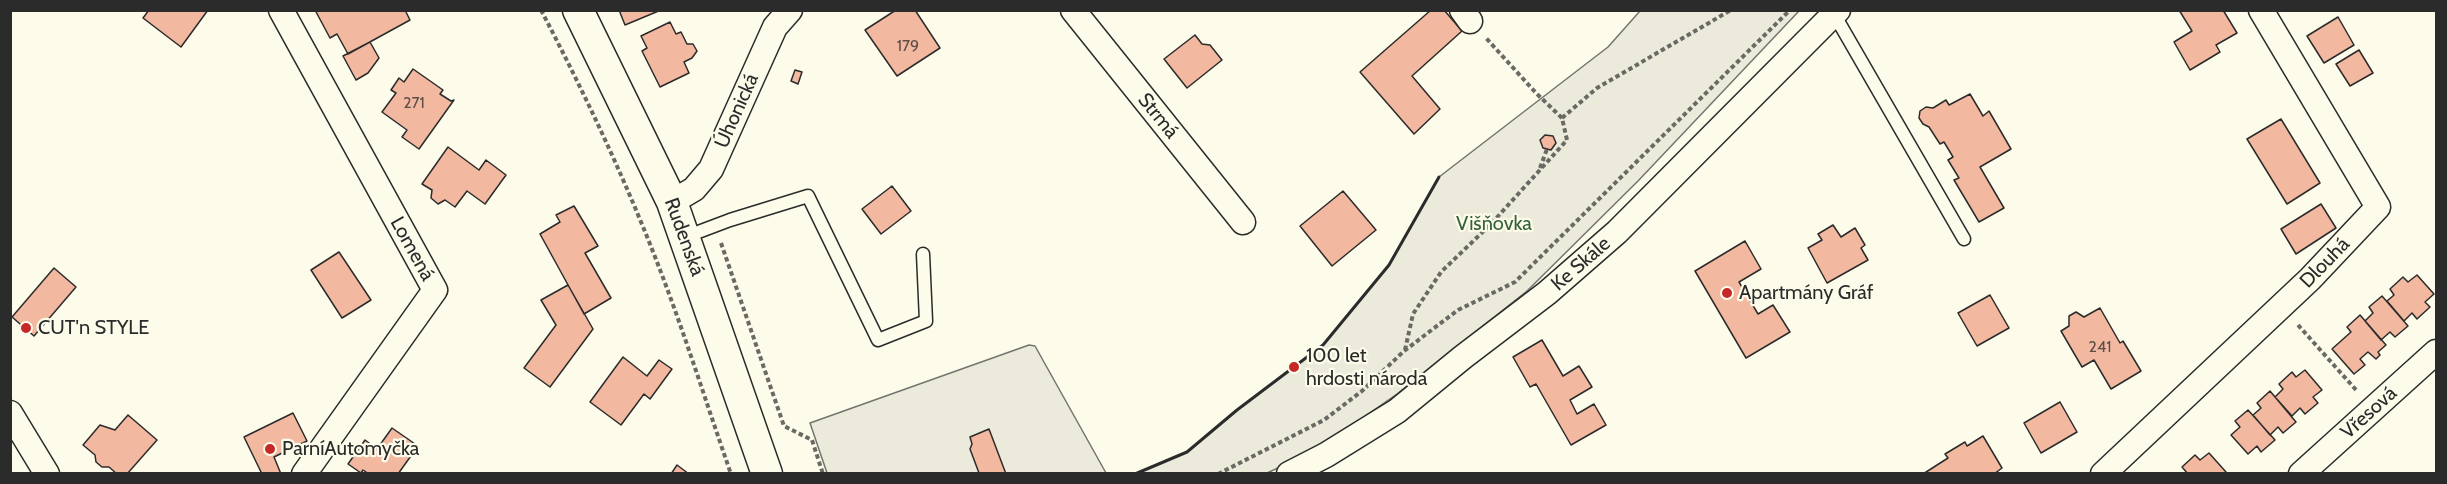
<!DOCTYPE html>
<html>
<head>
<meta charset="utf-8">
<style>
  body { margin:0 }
  #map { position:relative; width:2447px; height:484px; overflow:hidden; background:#fdfbea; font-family:Cabin,sans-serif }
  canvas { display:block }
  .frame { position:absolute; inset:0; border:12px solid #2b2b2b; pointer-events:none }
</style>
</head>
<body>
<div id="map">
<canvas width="2447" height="484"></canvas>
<div class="frame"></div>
</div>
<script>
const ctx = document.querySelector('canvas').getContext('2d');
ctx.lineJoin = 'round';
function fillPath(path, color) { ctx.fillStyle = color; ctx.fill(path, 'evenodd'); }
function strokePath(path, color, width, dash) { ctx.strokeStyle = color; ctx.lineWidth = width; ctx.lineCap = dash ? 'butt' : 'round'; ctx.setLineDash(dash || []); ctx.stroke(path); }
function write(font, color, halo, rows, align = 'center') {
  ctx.font = font + ' Cabin,sans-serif'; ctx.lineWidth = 4.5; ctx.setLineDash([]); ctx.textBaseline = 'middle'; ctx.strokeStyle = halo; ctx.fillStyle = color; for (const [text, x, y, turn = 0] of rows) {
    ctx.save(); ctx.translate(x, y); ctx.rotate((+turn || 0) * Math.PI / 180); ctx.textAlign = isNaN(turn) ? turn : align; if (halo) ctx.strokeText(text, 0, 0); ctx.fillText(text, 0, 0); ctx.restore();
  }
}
const green = new Path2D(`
  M1640 11H1799L1638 181 1527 291 1397 394 1315 451 1267 473 1135 474 1187 452 1237 410 1323 345 1389 265 1439 177 1608 47Z
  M1029 345 1035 346 1106 473H827L810 423Z`);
const building = new Path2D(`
  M149 10H208L181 47 143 18Z
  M315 10H405L410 20 348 54 337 34 330 38Z
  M619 10H661L625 25Z
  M896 10H915L940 48 897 76 865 30Z
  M1431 10H1444L1462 31 1412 76 1440 109 1414 134 1360 72Z
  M2179 10H2223L2237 33 2216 45 2220 52 2190 70 2174 42 2192 31Z
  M2338 17 2354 45 2324 63 2307 36Z
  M670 22 676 34 681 32 687 44H693L697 51 692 58 684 62 689 73 660 87 642 51 647 48 641 36Z
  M1195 35 1202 44 1210 45 1222 60 1187 88 1164 59Z
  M370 42 379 58 368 73 356 80 343 56Z
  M2359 50 2373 73 2350 86 2336 64Z
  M413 69 443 90 440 94 451 101 454 100 419 149 402 137 407 130 382 112 396 93 391 90 399 78 404 82Z
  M795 70 802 72 798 84 791 81Z
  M1970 94 1983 116 1989 111 2011 149 1980 167 2004 208 1979 222 1954 180 1959 178 1948 160 1953 157 1944 142 1940 144 1929 127 1923 124 1919 118 1920 111 1926 107 1933 108 1946 100 1949 105Z
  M2281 119 2320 183 2287 204 2247 139Z
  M1545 135 1553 136 1556 143 1551 150 1543 148 1540 140Z
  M448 147 479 170 486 160 506 175 485 204 467 191 455 207 445 200 438 204 431 198 432 190 422 184Z
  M892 186 911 211 881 234 862 209Z
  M1343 191 1376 230 1332 266 1300 226Z
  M2321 204 2336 228 2296 254 2281 229Z
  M574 206 598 246 585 253 611 298 584 314 540 234 560 222 556 215Z
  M1833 225 1841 237 1855 228 1865 245 1861 248 1868 260 1827 283 1808 248 1822 240 1818 234Z
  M1745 241 1761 269 1739 282 1758 314 1773 305 1790 332 1746 358 1695 271Z
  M339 252 371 300 342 318 311 270Z
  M54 268 76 287 34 336 12 317Z
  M2417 275 2434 294 2425 302 2430 307 2417 319 2412 313 2404 321 2387 301 2394 295 2390 289 2403 277 2408 282Z
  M568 285 593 329 550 387 524 368 556 325 541 300Z
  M1990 295 2009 328 1977 346 1958 313Z
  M2382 296 2408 326 2395 337 2390 332 2381 340 2365 321 2373 313 2369 307Z
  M2100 308 2120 343 2123 341 2141 371 2111 389 2094 360 2082 367 2061 331 2069 326V316L2076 312 2084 317Z
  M2360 315 2386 345 2378 352 2380 355 2376 359 2368 352 2360 359 2365 365 2354 374 2332 349 2351 332 2347 327Z
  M1542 340 1563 376 1579 366 1592 387 1570 400 1577 414 1594 404 1606 425 1571 445 1536 384 1530 387 1513 357Z
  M623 357 647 376 659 360 672 369 650 399 644 394 621 425 590 402Z
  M2305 370 2322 390 2313 397 2318 403 2305 414 2300 408 2292 416 2275 397 2283 389 2279 384 2292 372 2296 377Z
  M2270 391 2296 422 2283 433 2278 427 2270 435 2253 415 2261 408 2257 403Z
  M2060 402 2077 432 2041 453 2024 423Z
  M2248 410 2275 440 2261 452 2257 446 2248 454 2231 435 2240 427 2235 421Z
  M293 413 307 441 274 457 281 474H262L244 437Z
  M128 415 157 440 127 474H117L109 467H102L96 462 95 455 83 445 100 425 115 430Z
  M392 428 418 446 398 474H369L363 470 361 473 348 464 365 440 377 449Z
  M989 429 1006 474 979 473 970 449 972 444 970 437Z
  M1983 436 2002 468 1994 474H1923L1948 458 1945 454 1965 442 1967 446Z
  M2209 453 2226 472 2224 474H2188L2182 467 2195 455 2200 460Z
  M677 465 689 474H671Z`);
const path = new Path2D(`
  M541 10C586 96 628 185 662 275 687 341 708 408 731 474
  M1562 118 1597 88 1731 10
  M1540 168 1547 149
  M721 243 784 426 812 440 823 474
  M2298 325 2357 391
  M1405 350 1413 314 1441 272 1491 224 1567 140 1562 118 1536 93 1486 38
  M1218 474 1324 420 1362 391 1404 351 1458 310 1515 282 1790 10`);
const service = new Path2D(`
  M1834 14 1964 239
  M685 237 730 220 808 196 878 340 926 321 923 254`);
const minor = new Path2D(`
  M281 10 435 290 304 474
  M1073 10 1243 222
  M1462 10 1470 21
  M672 202 694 189 711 169 775 27 790 10
  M10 413 47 474
  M1289 474 1326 455 1397 411 1463 357 1547 293 1617 232 1838 10
  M2103 474 2310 279 2378 207 2261 10
  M2301 474 2436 352`);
const tertiary = new Path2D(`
  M578 10 672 202 767 474`);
const wall = new Path2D(`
  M1135 474 1187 452 1237 410 1323 345 1389 265 1439 177`);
const markers = [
  [1727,293,6,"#c62828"],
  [26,328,6,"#c62828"],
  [1294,367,6,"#c62828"],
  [270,449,6,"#c62828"]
];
const numberNames = [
  ["179",908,46],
  ["271",414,103],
  ["241",2100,347]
];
const streetNames = [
  ["Úhonická",737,111,-66],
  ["Strmá",1158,116,51],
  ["Rudenská",684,237,70],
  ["Lomená",412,249,61],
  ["Dlouhá",2325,263,-46],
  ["Ke Skále",1581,264,-41],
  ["Vřesová",2369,413,-42]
];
const parkNames = [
  ["Višňovka",1494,224]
];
const poiNames = [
  ["Apartmány Gráf",1739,293],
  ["CUT'n STYLE",38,328],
  ["100 let",1306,356],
  ["hrdosti národa",1306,379],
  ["ParníAutomyčka",282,449]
];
fillPath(green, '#ecebdb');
strokePath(green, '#74746e', 1.5);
fillPath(building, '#f2b8a0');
strokePath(building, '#2b2b2b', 1.5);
strokePath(service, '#2b2b2b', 15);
strokePath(minor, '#2b2b2b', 27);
strokePath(tertiary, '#2b2b2b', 33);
strokePath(path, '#6a6964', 4, [4.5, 3]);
strokePath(service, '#fdfbea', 12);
strokePath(minor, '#fdfbea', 24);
strokePath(tertiary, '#fdfbea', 30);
strokePath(wall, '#2b2b2b', 3);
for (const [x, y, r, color] of markers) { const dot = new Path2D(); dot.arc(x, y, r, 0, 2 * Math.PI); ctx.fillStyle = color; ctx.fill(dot); strokePath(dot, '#fdfbea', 2); }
write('16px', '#5d4e48', null, numberNames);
write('20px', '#2b2b2b', '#fdfbea', streetNames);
write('20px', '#34623c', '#fdfbea', parkNames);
write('20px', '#2b2b2b', '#fdfbea', poiNames, 'left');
</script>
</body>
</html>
